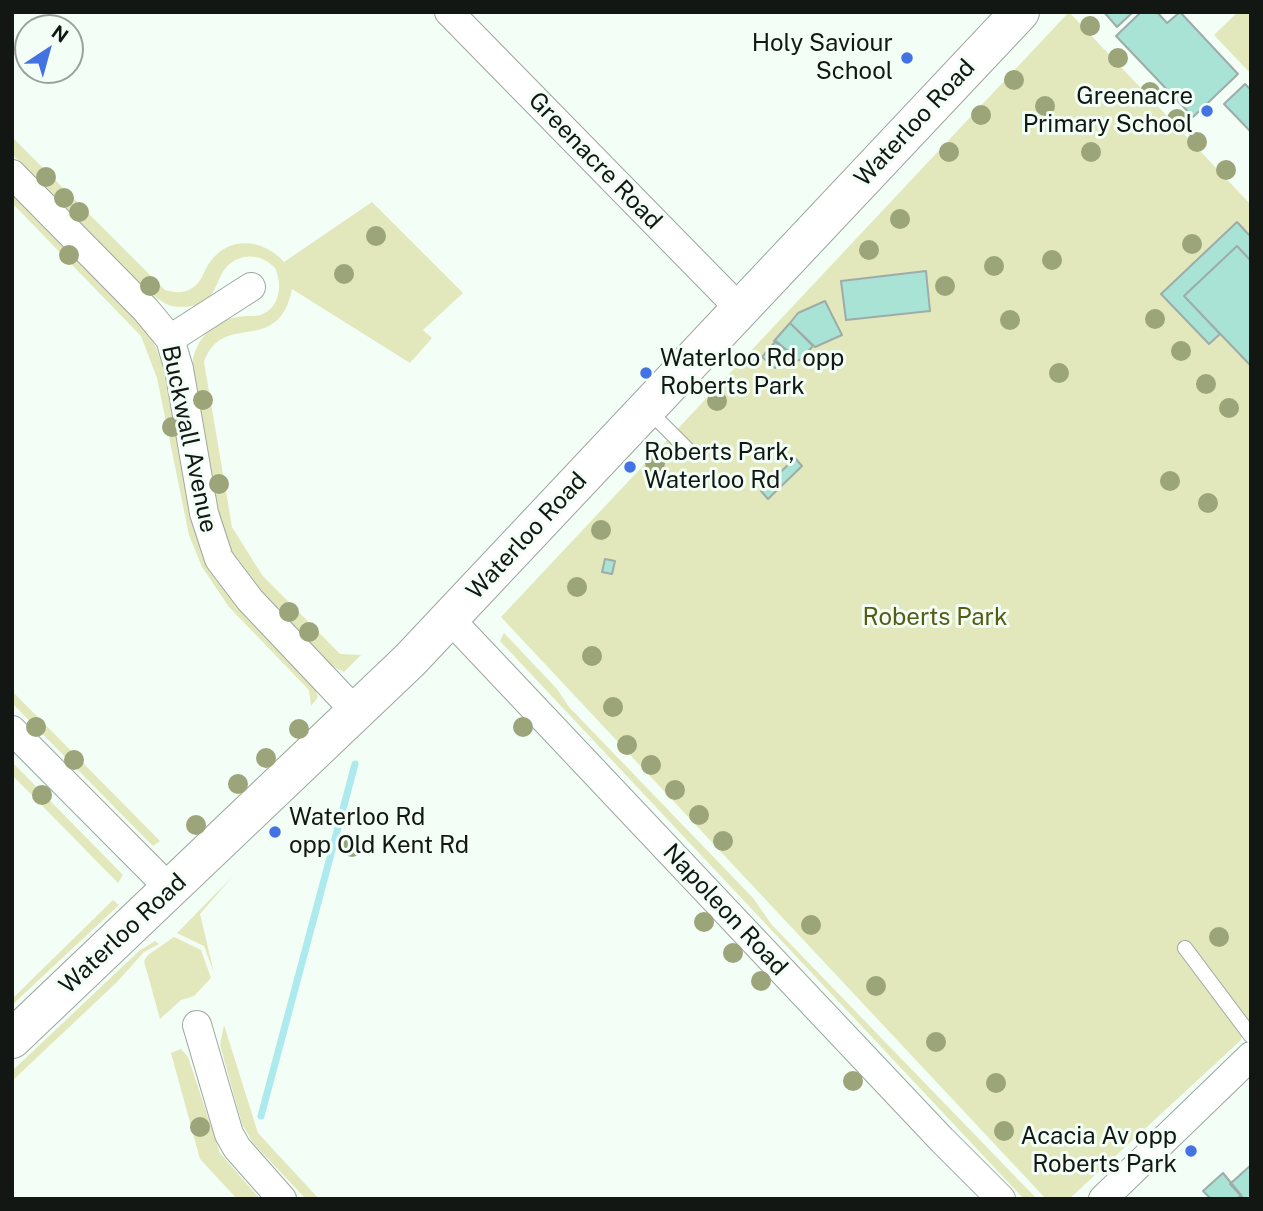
<!DOCTYPE html>
<html>
<head>
<meta charset="utf-8">
<style>
  body { margin:0 }
  #map { position:relative; width:1263px; height:1211px; overflow:hidden; background:#f2fef6; font-family:"Public Sans",sans-serif }
  canvas { display:block }
  .frame { position:absolute; inset:0; border:14px solid #131714; pointer-events:none }
  .north { position:absolute; left:14px; top:14px; width:70px; height:70px; box-sizing:border-box; background:#f2fef6; border:2px solid #99a29c; border-radius:50%; rotate:36deg; font-size:19px; font-weight:700; line-height:28px; text-align:center; color:#131714 }
  .north::after { content:''; display:block; margin:auto; width:24px; height:32px; background:#4372e3; clip-path:polygon(50% 0,100% 100%,50% 72%,0 100%) }
</style>
</head>
<body>
<div id="map">
<canvas width="1263" height="1211"></canvas>
<div class="frame"></div>
<div class="north">N</div>
</div>
<script>
const ctx = document.querySelector('canvas').getContext('2d');
ctx.lineJoin = 'round';
function fillPath(path, color) { ctx.fillStyle = color; ctx.fill(path, 'evenodd'); }
function strokePath(path, color, width, dash) { ctx.strokeStyle = color; ctx.lineWidth = width; ctx.lineCap = dash ? 'butt' : 'round'; ctx.setLineDash(dash || []); ctx.stroke(path); }
function write(font, color, halo, rows, align = 'center') {
  ctx.font = font + ' "Public Sans",sans-serif'; ctx.lineWidth = 6; ctx.setLineDash([]); ctx.textBaseline = 'middle'; ctx.strokeStyle = halo; ctx.fillStyle = color; for (const [text, x, y, turn = 0] of rows) {
    ctx.save(); ctx.translate(x, y); ctx.rotate((+turn || 0) * Math.PI / 180); ctx.textAlign = isNaN(turn) ? turn : align; if (halo) ctx.strokeText(text, 0, 0); ctx.fillText(text, 0, 0); ctx.restore();
  }
}
const green = new Path2D(`
  M1069 12 1251 205V1026L1242 1034 1241 1040 1069 1199H1046L501 617Z
  M1238 12H1251V74L1214 35Z
  M12 137 165 290C176 293 187 294 196 285 203 279 204 270 210 262 229 235 264 239 284 262L372 202 463 293 423 330 432 338 410 363 292 289C278 358 223 309 204 362L232 527 262 575 340 654 361 655 344 672 332 666C302 635 247 587 230 549 208 501 201 419 192 365 195 340 213 320 238 317 246 315 253 317 260 315 280 309 283 284 275 268 260 252 237 253 224 270 218 279 216 291 208 298 199 307 184 308 172 306 146 301 38 181 12 154Z
  M12 191 143 326 153 341 165 370 190 508 204 556 314 686 318 697 311 706 309 690 229 607 202 567 189 535 157 378 141 336 12 203Z
  M504 633 557 689 569 707 753 898 772 925 1037 1199H1024L500 641Z
  M12 691 160 841 153 846 143 836 12 703Z
  M12 762 123 875 118 883 12 775Z
  M233 876 200 914 214 973 204 946 177 933Z
  M113 900 119 905 12 1005V999Z
  M174 937 201 950 211 978 194 996 181 1000 160 1019 144 961 148 955Z
  M155 941 159 944 144 952 117 982 12 1081V1071L139 951Z
  M224 1025 258 1133 319 1199H306L253 1143 242 1124 220 1045Z
  M181 1049 188 1057 220 1153 260 1199H237L200 1159 171 1053Z`);
const stream = new Path2D(`
  M261 1116 355 764`);
const building = new Path2D(`
  M1104 12H1133L1117 27Z
  M1141 12H1157L1167 23 1180 12 1238 74 1193 117 1116 36Z
  M1245 84 1251 90V132L1224 104Z
  M1237 222 1251 237V261L1237 246 1184 296 1220 334 1209 344 1161 294Z
  M1237 246 1251 261V366L1184 296Z
  M926 271 930 311 846 320 841 281Z
  M825 301 842 335 815 347 790 323 798 313Z
  M790 323 813 346 800 360 791 361 785 356 789 352 774 341Z
  M776 341 789 352 775 368 762 357Z
  M795 458 802 466 768 499 761 491Z
  M605 559 615 561 612 574 602 572Z
  M1251 1165V1199H1244L1230 1184Z
  M1223 1173 1241 1195 1237 1199H1211L1203 1191Z`);
const service = new Path2D(`
  M648 410 688 450
  M1185 948 1251 1036`);
const minor = new Path2D(`
  M449 12 741 310
  M12 174 146 310 170 339 179 369 204 513 219 559 250 600 356 712
  M170 339 251 287
  M450 619 942 1140 1001 1199
  M12 730 171 890
  M197 1025 229 1134 237 1148 282 1199
  M1103 1199 1251 1056`);
const secondary = new Path2D(`
  M12 1039 410 660 1020 12`);
const trees = [
  [1090,26],
  [1118,58],
  [1014,80],
  [1150,92],
  [1045,106],
  [981,115],
  [1177,119],
  [1197,142],
  [949,152],
  [1091,152],
  [1226,170],
  [46,177],
  [64,198],
  [79,212],
  [900,219],
  [376,236],
  [1192,244],
  [869,250],
  [69,255],
  [1052,260],
  [994,266],
  [344,274],
  [150,286],
  [945,286],
  [1155,319],
  [1010,320],
  [1181,351],
  [1059,373],
  [1206,384],
  [203,400],
  [717,401],
  [1229,408],
  [172,427],
  [655,463],
  [1170,481],
  [219,484],
  [1208,503],
  [601,530],
  [577,587],
  [289,612],
  [309,632],
  [592,656],
  [613,707],
  [36,727],
  [523,727],
  [299,729],
  [627,745],
  [266,758],
  [74,760],
  [651,765],
  [238,784],
  [675,790],
  [42,795],
  [699,815],
  [196,825],
  [723,841],
  [352,847],
  [704,922],
  [811,925],
  [1219,937],
  [733,953],
  [761,981],
  [876,986],
  [936,1042],
  [853,1081],
  [996,1083],
  [200,1127],
  [1004,1131]
];
const markers = [
  [907,58,7,"#4372e3"],
  [1207,111,7,"#4372e3"],
  [646,373,7,"#4372e3"],
  [630,467,7,"#4372e3"],
  [275,832,7,"#4372e3"],
  [1191,1151,7,"#4372e3"]
];
const poiNames = [
  ["Holy Saviour",893,44],
  ["School",893,72],
  ["Greenacre",1193,97],
  ["Primary School",1193,125],
  ["Waterloo Rd opp",660,359,"left"],
  ["Roberts Park",660,387,"left"],
  ["Roberts Park,",644,453,"left"],
  ["Waterloo Rd",644,481,"left"],
  ["Waterloo Rd",289,818,"left"],
  ["opp Old Kent Rd",289,846,"left"],
  ["Acacia Av opp",1177,1137],
  ["Roberts Park",1177,1165]
];
const streetNames = [
  ["Waterloo Road",915,123,-47],
  ["Greenacre Road",595,161,46],
  ["Buckwall Avenue",189,439,78],
  ["Waterloo Road",527,536,-47],
  ["Napoleon Road",725,910,47],
  ["Waterloo Road",123,934,-43]
];
const parkNames = [
  ["Roberts Park",935,618]
];
fillPath(green, '#e2e8bb');
strokePath(stream, '#aceaed', 7);
fillPath(building, '#a8e3d5');
strokePath(building, '#9eaca9', 2);
strokePath(service, '#9ca7a0', 16);
strokePath(minor, '#9ca7a0', 30);
strokePath(secondary, '#9ca7a0', 40);
strokePath(service, '#fff', 14);
strokePath(minor, '#fff', 28);
strokePath(secondary, '#fff', 38);
ctx.fillStyle = '#9ca579';
for (const [x, y] of trees) { ctx.beginPath(); ctx.arc(x, y, 10, 0, 2 * Math.PI); ctx.fill(); }
for (const [x, y, r, color] of markers) { const dot = new Path2D(); dot.arc(x, y, r, 0, 2 * Math.PI); ctx.fillStyle = color; ctx.fill(dot); strokePath(dot, '#f2fef6', 2.5); }
write('24px', '#131714', '#f2fef6', poiNames, 'right');
write('24px', '#131714', '#f2fef6', streetNames);
write('24px', '#565c13', '#f2fef6', parkNames);
</script>
</body>
</html>
